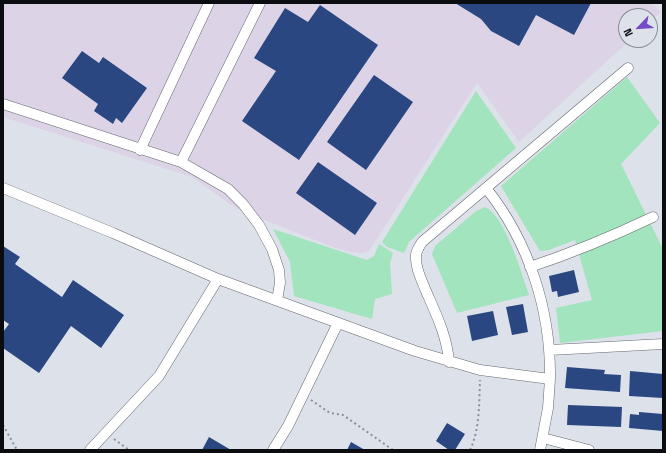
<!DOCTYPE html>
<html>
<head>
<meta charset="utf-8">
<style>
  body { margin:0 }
  #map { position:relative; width:666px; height:453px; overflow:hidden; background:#dde1ea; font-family:"Space Grotesk",sans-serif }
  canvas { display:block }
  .frame { position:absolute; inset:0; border:4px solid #0b0c0f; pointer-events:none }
  .north { position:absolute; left:618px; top:8px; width:40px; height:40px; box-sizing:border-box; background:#dde1ea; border:1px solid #898c92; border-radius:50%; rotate:245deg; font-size:11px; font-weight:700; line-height:16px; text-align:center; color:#0b0c0f }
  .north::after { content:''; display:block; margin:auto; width:14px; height:18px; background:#744bc4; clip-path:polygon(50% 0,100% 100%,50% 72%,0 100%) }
</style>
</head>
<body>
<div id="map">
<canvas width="666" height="453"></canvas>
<div class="frame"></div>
<div class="north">N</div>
</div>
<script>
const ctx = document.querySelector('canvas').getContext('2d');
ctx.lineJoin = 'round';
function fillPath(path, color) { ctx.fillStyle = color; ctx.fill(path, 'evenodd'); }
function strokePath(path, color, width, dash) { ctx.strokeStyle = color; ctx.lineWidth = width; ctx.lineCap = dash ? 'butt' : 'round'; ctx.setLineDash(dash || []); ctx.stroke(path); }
const industrial = new Path2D(`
  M3 3H652L661 12 650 22V16H626V40H630L519 142 477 83 369 251 363 253 350 252 335 248 237 209 192 177 3 117Z`);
const green = new Path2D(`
  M627 77 660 123 621 164 663 249V331L560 343 556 308 592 300 575 240 549 250 540 251 501 186Z
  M476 91 516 148 409 242 404 253 387 247 382 242Z
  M485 207C505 215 522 275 529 295L457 313 432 254 435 246 476 211Z
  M273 229 367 260 374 256 379 244 393 253 390 263 392 294 375 299 372 319 294 296 290 262Z`);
const building = new Path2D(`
  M455 3H591L574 35 536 15 519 46 491 31 481 19Z
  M320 5 378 45 299 160 242 121 276 71 254 58 285 8 308 22Z
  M82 51 99 63 103 57 147 88 122 123 116 118 113 124 94 111 98 104 62 78Z
  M374 75 413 102 366 170 327 142Z
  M318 162 377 203 355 235 296 193Z
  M3 246 20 257 15 264 62 297 73 280 124 315 101 348 71 326 39 373 3 348V332L9 324 3 320Z
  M574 270 579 292 558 297 557 291 552 292 549 276Z
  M523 304 528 332 512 335 506 307Z
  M493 311 498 335 472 341 467 316Z
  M567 367 605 370 604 374 621 375 620 392 565 388Z
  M630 371 663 374V398L629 396Z
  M568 405 622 407 621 427 567 425Z
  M639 412 663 414V431L629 428 630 414 639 415Z
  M447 423 465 434 455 450H449L436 441Z
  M209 437 231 450H202Z
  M351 442 365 450H347Z`);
const path = new Path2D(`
  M311 400 330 413 343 415 393 450
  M3 425 17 450
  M114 439 129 450
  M470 450C480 429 479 403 480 380`);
const minor = new Path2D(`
  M3 104 181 162 228 189 243 204 259 225 272 249 279 270 280 283 277 300
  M140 150 209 3
  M181 162 260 3
  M3 188 113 233 218 279 415 351 480 370 550 379 548 408 540 450
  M486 188C529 242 551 310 550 379
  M530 267C572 253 613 236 653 217
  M550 350 663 344
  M449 362C447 336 436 314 426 291 422 281 416 270 416 259 415 252 419 247 422 242L628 68
  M543 438 589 450
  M90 450 159 376 218 279
  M273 450 288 426 338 323`);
fillPath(industrial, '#ddd3e7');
fillPath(green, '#a2e4bd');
fillPath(building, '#2b4781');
strokePath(minor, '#64686f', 11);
strokePath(path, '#8c8f96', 2, [2, 3]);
strokePath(minor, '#fff', 10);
</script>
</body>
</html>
